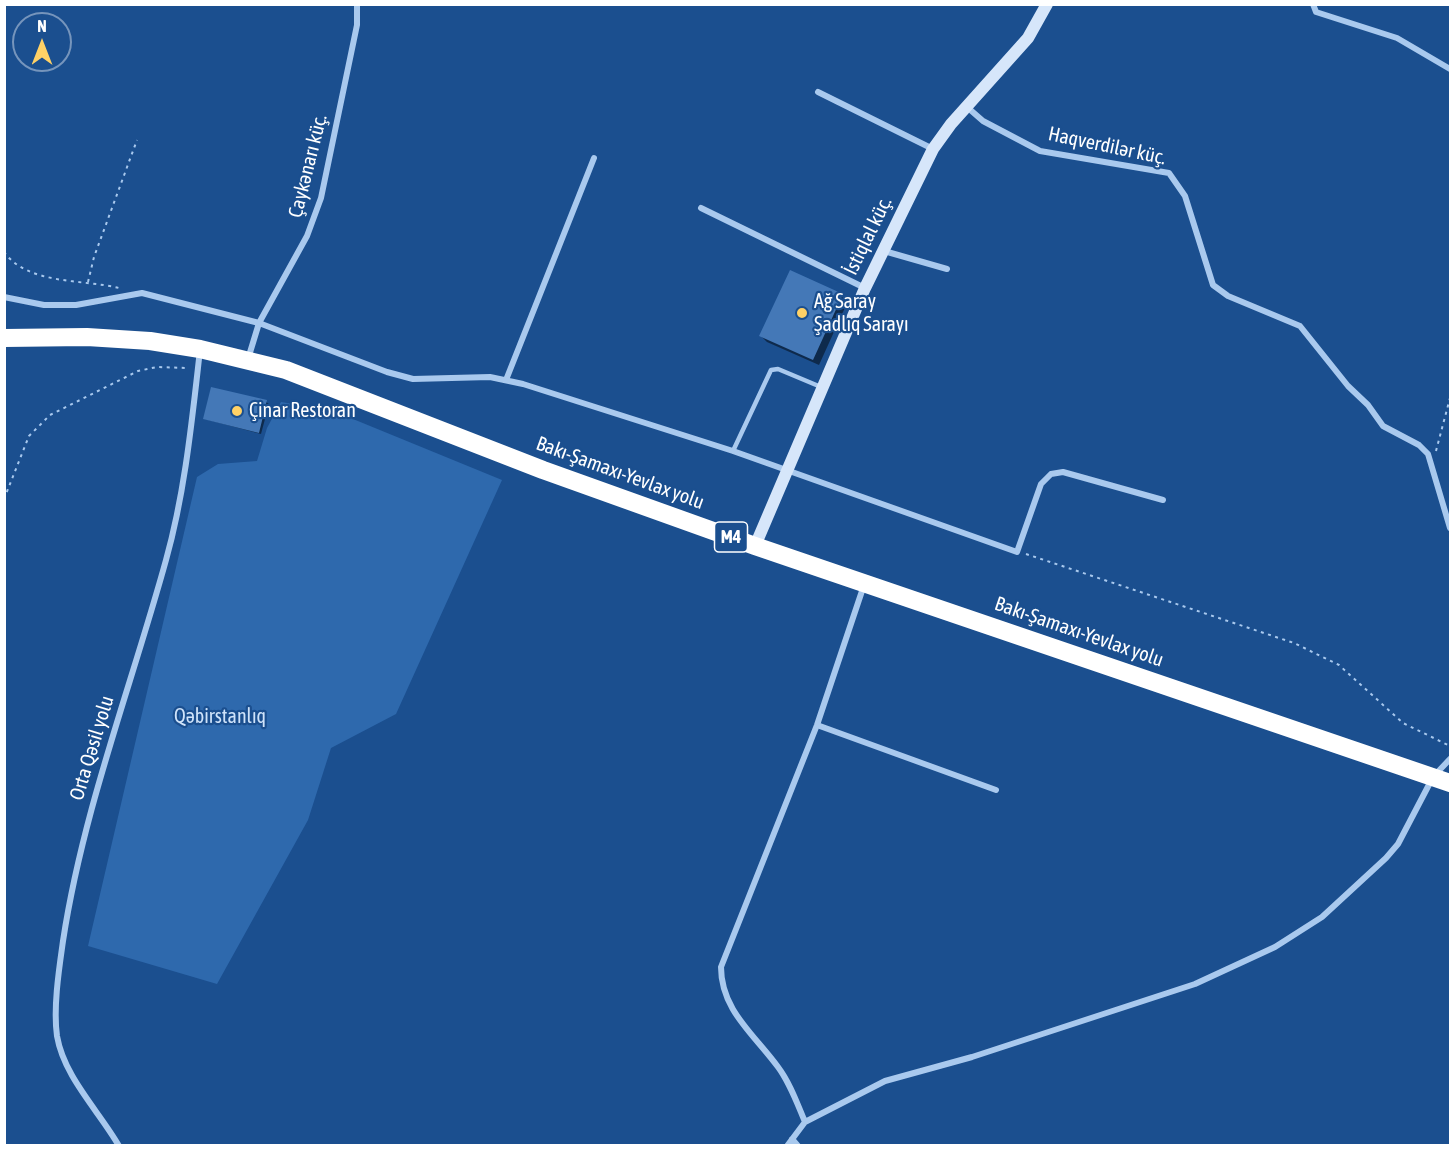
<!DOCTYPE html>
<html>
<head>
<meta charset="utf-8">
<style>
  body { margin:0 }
  #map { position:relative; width:1455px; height:1150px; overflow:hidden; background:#1b4f8f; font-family:"Asap Condensed",sans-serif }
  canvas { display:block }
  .frame { position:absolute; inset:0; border:6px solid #fff; pointer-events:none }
  .north { position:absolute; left:12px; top:12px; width:60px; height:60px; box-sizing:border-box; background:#1b4f8f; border:2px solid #7695bc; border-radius:50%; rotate:0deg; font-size:16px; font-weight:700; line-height:24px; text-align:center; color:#fff }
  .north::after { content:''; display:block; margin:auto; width:21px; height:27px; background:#ffd166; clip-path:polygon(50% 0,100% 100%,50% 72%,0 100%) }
</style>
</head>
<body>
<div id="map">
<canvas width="1455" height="1150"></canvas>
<div class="frame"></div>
<div class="north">N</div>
</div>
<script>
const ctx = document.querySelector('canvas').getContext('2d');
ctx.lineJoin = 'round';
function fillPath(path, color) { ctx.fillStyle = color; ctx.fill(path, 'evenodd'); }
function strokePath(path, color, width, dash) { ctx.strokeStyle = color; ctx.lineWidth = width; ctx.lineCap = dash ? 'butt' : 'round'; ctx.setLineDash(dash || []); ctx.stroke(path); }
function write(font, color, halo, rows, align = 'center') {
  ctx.font = font + ' "Asap Condensed",sans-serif'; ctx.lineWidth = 4.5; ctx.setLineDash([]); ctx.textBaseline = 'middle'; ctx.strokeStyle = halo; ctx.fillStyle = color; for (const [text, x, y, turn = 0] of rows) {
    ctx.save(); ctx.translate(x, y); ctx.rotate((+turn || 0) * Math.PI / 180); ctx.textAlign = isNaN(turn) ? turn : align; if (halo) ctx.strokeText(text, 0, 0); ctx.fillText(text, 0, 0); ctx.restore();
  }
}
const green = new Path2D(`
  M281 402 331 410 502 480 396 714 331 748 308 820 217 984 88 946 197 477 218 464 257 461 267 428Z`);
const shadow = new Path2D(`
  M790 272 843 295 848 301 819 365 767 342 761 336Z
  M266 402 269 404 261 434 205 419Z`);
const building = new Path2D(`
  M790 270 843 294 813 360 759 336Z
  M211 387 267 400 259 433 203 419Z`);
const path = new Path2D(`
  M4 252C28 285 82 279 119 288
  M88 282 94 257 137 140
  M1436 451 1450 398
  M4 499 29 436 50 415 138 371 157 367 188 368
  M1026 554 1294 643 1339 665 1403 723 1450 746`);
const lane = new Path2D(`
  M733 451 771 370 778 369 821 387`);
const street = new Path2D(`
  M1313 4 1316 12 1397 38 1450 69
  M818 92 933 149
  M967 107 983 121 1040 151 1169 173 1185 196 1213 285 1228 296 1300 326 1348 386 1368 405 1383 426 1419 445 1428 454 1450 528
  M701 208 865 288
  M884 251 947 269
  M4 297 44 305H76L142 293 259 323 387 372 413 379 490 377 523 384 733 451 1017 552 1041 484 1051 474 1063 472 1163 500
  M248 359 259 323 307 236 321 198 357 25V4
  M506 380 594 158
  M817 725 996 790
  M805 1122 885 1081 972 1057 1195 984 1275 947 1322 917 1386 858 1398 844 1433 777 1450 759
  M792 1139 798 1146
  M119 1146C99 1111 64 1077 57 1036 53 1008 59 969 63 941 83 810 131 687 166 560 185 492 192 420 200 350
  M787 1146 805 1122C797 1103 790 1083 778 1067 754 1034 721 1010 721 967L817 725 864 585`);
const secondary = new Path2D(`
  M755 546 865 288 933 149 951 124 1028 38 1047 4`);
const highway = new Path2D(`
  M4 338 87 337 150 341 200 349 286 370 543 470 755 546 1450 783`);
const markers = [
  [802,313,6,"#ffd166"],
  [237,411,6,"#ffd166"]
];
const shields = [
  [731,537,33]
];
const shieldNames = [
  ["M4",731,537]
];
const streetNames = [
  ["Haqverdilər küç.",1107,146,12],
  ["Çaykənarı küç.",308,166,-76],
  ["İstiqlal küç.",868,236,-64],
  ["Bakı-Şamaxı-Yevlax yolu",620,473,20],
  ["Bakı-Şamaxı-Yevlax yolu",1079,632,19],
  ["Orta Qəsil yolu",92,748,-73]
];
const poiNames = [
  ["Ağ Saray",814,302],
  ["Şadlıq Sarayı",814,325],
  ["Çinar Restoran",249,411]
];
const parkNames = [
  ["Qəbirstanlıq",220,717]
];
fillPath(green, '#2e69ad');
fillPath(shadow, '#0007');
fillPath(building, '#4478b7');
strokePath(path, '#a9c9ee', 2, [3, 4.5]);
strokePath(lane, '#a9c9ee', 4.5);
strokePath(street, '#a9c9ee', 6);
strokePath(secondary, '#d6e6fa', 12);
strokePath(highway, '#fff', 18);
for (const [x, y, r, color] of markers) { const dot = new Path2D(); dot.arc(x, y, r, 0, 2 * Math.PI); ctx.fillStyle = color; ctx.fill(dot); strokePath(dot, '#1b4f8f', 2); }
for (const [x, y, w] of shields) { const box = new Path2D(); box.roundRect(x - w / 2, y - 15, w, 30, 4.5); ctx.fillStyle = '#1b4f8f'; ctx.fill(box); strokePath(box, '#fff', 1.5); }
write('bold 18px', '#fff', null, shieldNames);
write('20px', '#fff', '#1b4f8f', streetNames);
write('20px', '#fff', '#1b4f8f', poiNames, 'left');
write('20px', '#cfe3fa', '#1b4f8f', parkNames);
</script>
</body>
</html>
